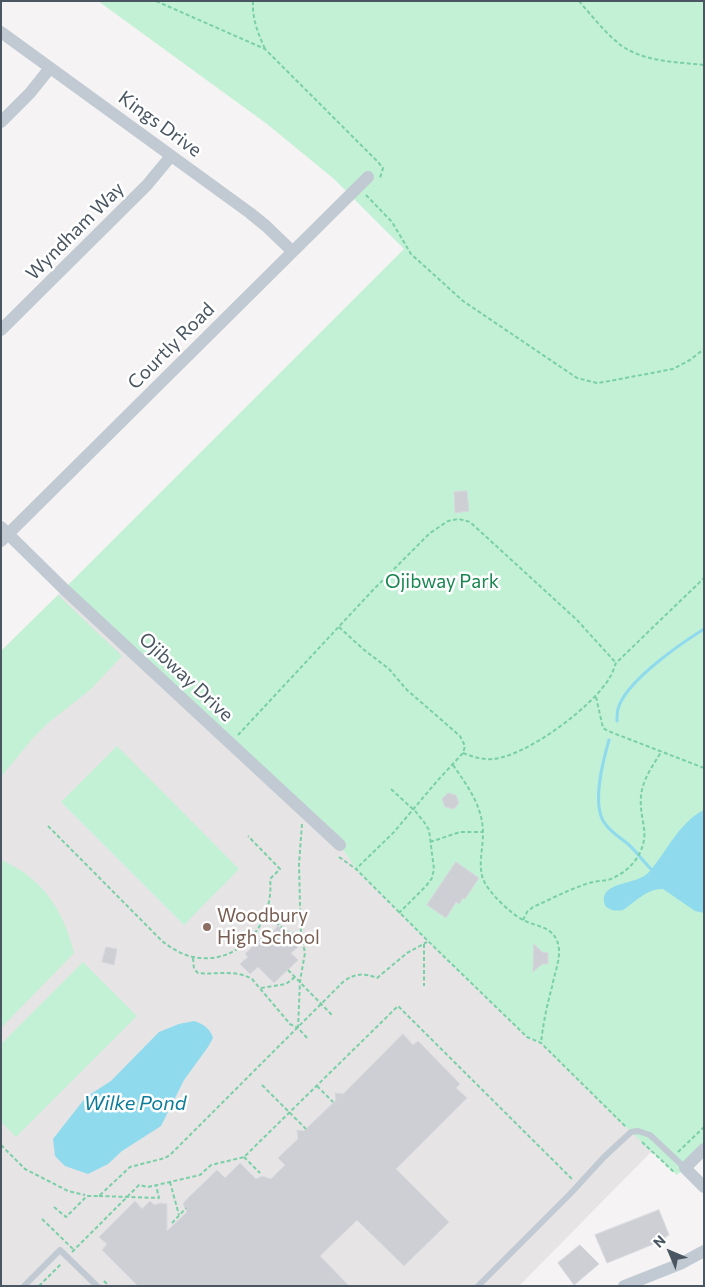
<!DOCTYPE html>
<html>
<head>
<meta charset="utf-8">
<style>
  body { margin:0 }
  #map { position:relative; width:705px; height:1287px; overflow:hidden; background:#f5f3f3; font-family:Commissioner,sans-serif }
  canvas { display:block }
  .frame { position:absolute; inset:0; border:2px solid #4a5661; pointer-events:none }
  .north { position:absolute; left:645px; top:1227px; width:50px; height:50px; -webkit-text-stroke:4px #fff; paint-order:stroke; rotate:315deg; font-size:14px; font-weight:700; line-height:20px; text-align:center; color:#4a5661 }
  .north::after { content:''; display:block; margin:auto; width:18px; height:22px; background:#4a5661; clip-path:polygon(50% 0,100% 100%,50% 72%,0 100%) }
</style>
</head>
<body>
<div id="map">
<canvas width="705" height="1287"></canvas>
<div class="frame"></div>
<div class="north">N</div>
</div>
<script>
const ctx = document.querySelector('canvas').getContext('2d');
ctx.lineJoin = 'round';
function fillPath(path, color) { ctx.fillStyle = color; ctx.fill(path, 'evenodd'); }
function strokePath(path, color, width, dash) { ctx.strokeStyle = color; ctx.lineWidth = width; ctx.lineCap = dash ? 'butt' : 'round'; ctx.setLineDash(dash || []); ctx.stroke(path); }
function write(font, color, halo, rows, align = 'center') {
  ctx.font = font + ' Commissioner,sans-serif'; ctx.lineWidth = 5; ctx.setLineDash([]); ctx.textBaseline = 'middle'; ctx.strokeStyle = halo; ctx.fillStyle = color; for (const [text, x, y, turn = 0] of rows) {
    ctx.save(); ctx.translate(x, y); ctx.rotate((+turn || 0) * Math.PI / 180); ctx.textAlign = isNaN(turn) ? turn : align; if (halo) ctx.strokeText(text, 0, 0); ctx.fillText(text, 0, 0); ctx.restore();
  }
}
const education = new Path2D(`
  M64 589 340 845 356 869 428 941 527 1037 541 1043 652 1151 519 1286H1V651Z`);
const green = new Path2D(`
  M98 1H704V1149L677 1175 631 1132 541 1043 527 1037 428 941 356 869 340 845 64 589 404 249 334 179 267 124Z
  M58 595 122 656 90 690 48 723 32 739 1 777V651Z
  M117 746 239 869 184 925 61 802Z
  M1 860C42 877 64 911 74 953L1 1028Z
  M83 962 137 1016 16 1137 1 1122V1044Z`);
const water = new Path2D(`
  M704 810V913L695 911 663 889C648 888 635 902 623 910 618 911 612 911 608 908 605 907 605 905 604 902 601 881 637 885 648 873 667 852 678 823 704 810Z
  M194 1021C203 1024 210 1028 213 1038L208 1047 184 1080 161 1126 122 1151 108 1164 88 1174 65 1166 55 1156 53 1139 86 1097 111 1081 159 1032 179 1024Z`);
const stream = new Path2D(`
  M617 721C617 717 617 713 618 709 625 682 680 644 704 629
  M609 740C603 761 594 795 601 816 605 828 618 836 628 844 636 851 643 861 651 869`);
const building = new Path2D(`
  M467 491 469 511 455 513 454 492Z
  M448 793 456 795 459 803 454 809 445 807 442 799Z
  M456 862 479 878 465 899 463 898 459 904 456 902 446 918 427 905Z
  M278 926 299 946 291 953 298 960 274 983 258 967 250 974 240 964 248 957 245 954 269 931 271 933Z
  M534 944 542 952 548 953V964H542L533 972Z
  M106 947 117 949 114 965 102 962Z
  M403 1034 413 1045 418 1041 460 1084 456 1088 467 1098 396 1169 449 1222 404 1266 357 1220 320 1256 349 1286H138L102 1250 107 1244 99 1237 135 1201 142 1209 150 1201 154 1205 161 1203 167 1204V1231L187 1212 183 1204 185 1201 217 1170 225 1178 240 1163 256 1179 262 1176 271 1179 285 1165 278 1158 298 1139 297 1130 304 1131 336 1100 335 1093 343 1094Z
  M659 1210 669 1235 665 1237 666 1239 607 1263 595 1235Z
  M580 1245 599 1264 574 1285 558 1263Z`);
const path = new Path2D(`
  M156 1 265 49 378 162 383 168 380 178
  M253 1C252 19 258 33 265 49
  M579 1C592 16 606 34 622 46 645 62 677 62 704 65
  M366 195 392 222 411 254 463 301 577 378 597 383 604 382 673 369 690 360 704 349
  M339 627 363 649 389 669 407 690 460 736 465 746 463 753 438 780 394 832 356 869
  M596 697 603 728 608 731 704 768
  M238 735 373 590 430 533 448 521 459 519 470 522 577 620 616 663
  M463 753C473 757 483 760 493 759 527 756 594 706 610 677 613 673 614 667 616 663L704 578
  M453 765C468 787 483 806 483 834 483 848 478 865 483 879 488 892 511 914 523 920 539 928 556 926 559 949 560 961 554 975 552 987 547 1005 543 1024 541 1043
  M391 789 416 812 424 822 429 830 434 869 432 878 426 886 399 913
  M302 824 299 864 300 904 301 934 305 953 300 981 298 1028 308 1039
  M48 826 162 941C170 947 179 953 189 956 237 969 275 924 270 879L280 869 248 836
  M430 842 460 832H483
  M339 857 356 869 428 941 527 1037 541 1043 626 1127
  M265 915C278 921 286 937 301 934
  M523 920 527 912 533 907C551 899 570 889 589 883 598 880 607 882 615 877 634 868 647 848 644 828 642 815 639 803 642 790 645 776 654 764 661 752
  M424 944V986
  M193 958 194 969 198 973C217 975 235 969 252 979L290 1024 298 1028
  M288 970 332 1015
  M261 988 286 984 295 977
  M262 1085 306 1129
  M317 1086 333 1102
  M642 1142 675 1173
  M1 1145 25 1169 68 1191 85 1195
  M678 1152 704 1127
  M244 1157 260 1173
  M170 1182 179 1215
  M99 1196 159 1198 156 1185
  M54 1207 66 1217 87 1196H99L130 1167 165 1158 170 1155 344 981C356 973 364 973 377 978L407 953 427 942
  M42 1219 73 1249
  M172 1223 186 1208
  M72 1252 139 1185 148 1187 200 1175 211 1165 244 1157 398 1006 572 1179
  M104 1281 109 1286
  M39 1286 62 1263`);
const service = new Path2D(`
  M24 1286 60 1250 97 1286
  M478 1286 571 1193 604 1157 631 1132 638 1131 650 1135 685 1168`);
const minor = new Path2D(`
  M1 32 250 213 266 226 292 251
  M1 122 30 93 50 68
  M1 330 147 185 171 156
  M1 527 64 589 340 845
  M1 541 368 177
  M704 1149 685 1168 704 1187
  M624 1286 680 1264 704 1251`);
const markers = [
  [207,927,5,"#8d6e63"]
];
const streetNames = [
  ["Kings Drive",160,124,36],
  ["Wyndham Way",75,231,-45],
  ["Courtly Road",171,346,-45],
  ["Ojibway Drive",186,677,43]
];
const parkNames = [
  ["Ojibway Park",442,582]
];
const educationNames = [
  ["Woodbury",217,916],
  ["High School",217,938]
];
const waterNames = [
  ["Wilke Pond",135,1103]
];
fillPath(education, '#e6e4e5');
fillPath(green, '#c3f1d5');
fillPath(water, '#90daee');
strokePath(stream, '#90daee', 3);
fillPath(building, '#cdcfd5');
strokePath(building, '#d7d9de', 1);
strokePath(path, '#7ad0a6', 2, [4, 2.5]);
strokePath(service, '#c1cad2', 6);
strokePath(minor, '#c1cad2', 12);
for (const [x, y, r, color] of markers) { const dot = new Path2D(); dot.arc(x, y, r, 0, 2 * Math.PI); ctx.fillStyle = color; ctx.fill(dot); strokePath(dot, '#fff', 2); }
write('19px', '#4a5661', '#fff', streetNames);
write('19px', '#17864f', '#fff', parkNames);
write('19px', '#785e54', '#fff', educationNames, 'left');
write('italic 20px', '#0c7c9b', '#fff', waterNames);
</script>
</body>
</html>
